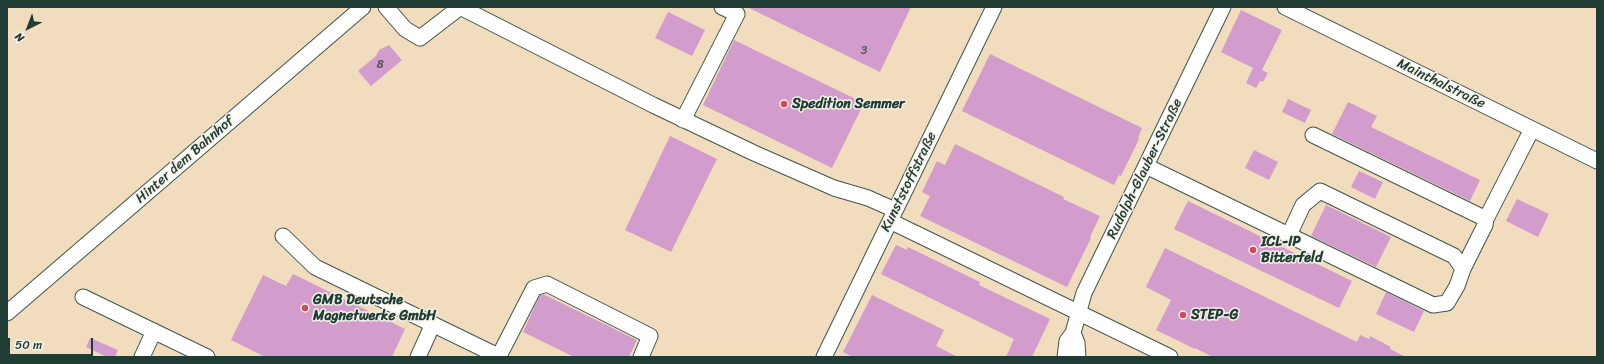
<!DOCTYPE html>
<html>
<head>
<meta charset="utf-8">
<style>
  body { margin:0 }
  #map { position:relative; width:1604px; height:364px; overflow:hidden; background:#f1dcbe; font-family:Sriracha,sans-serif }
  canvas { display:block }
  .frame { position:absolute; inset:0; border:8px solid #1f3d34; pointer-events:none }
  .north { position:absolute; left:8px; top:8px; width:40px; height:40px; -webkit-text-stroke:3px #f7f3e8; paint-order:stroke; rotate:222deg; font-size:11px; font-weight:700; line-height:16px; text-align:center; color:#1f3d34 }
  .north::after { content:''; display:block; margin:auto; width:14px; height:18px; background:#1f3d34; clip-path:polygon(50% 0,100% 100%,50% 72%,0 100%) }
  .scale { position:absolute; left:8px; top:338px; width:85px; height:18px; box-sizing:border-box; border:2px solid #1f3d34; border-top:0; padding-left:5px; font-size:12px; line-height:14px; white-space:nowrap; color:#1f3d34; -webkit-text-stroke:3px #f7f3e8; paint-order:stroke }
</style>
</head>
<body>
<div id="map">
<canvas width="1604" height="364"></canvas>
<div class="frame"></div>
<div class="north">N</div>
<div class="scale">50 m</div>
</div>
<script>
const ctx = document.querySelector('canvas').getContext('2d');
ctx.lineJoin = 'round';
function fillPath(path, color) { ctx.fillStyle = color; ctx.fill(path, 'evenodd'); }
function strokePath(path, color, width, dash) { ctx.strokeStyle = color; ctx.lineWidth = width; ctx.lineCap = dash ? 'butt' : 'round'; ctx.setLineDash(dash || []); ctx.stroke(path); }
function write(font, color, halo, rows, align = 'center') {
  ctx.font = font + ' Sriracha,sans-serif'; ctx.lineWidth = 3; ctx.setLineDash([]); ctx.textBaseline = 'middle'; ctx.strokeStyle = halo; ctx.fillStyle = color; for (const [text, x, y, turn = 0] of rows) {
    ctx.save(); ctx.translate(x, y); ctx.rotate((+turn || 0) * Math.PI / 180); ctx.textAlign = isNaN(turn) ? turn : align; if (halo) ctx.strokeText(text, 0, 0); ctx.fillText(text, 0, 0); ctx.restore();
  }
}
const building = new Path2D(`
  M747 7H911L880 72Z
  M1241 10 1282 30 1262 70 1268 73 1263 82 1260 81 1256 88 1246 83 1253 68 1221 52Z
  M668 12 705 30 692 56 655 38Z
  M734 40 864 103 832 168 703 105Z
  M389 45 402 60 371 86 358 71 376 56 379 50Z
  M990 54 1142 128 1138 138 1139 139 1121 176 1119 175 1114 185 962 111Z
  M1288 99 1311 110 1305 123 1282 112Z
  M1348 102 1377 116 1371 127 1480 180 1470 201 1332 134Z
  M670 136 717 159 671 252 625 230Z
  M955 144 1064 197 1063 199 1100 216 1090 237 1091 238 1067 287 920 216 930 196 922 192 937 161 945 165Z
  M1254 150 1278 162 1269 180 1245 168Z
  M1359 171 1383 182 1375 199 1351 187Z
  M1517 199 1549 214 1538 237 1506 221Z
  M1188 201 1352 281 1339 308 1174 229Z
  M1326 205 1391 237 1376 267 1311 236Z
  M896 245 907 250 908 247 980 282 979 285 1050 319 1032 357H1006L1014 339 881 274Z
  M1165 248 1357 342 1360 335 1369 339 1370 336 1391 347 1390 349 1406 357H1213L1195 348V349L1156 330 1171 300 1146 287Z
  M293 274 405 329 392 357H265L231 340 263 275 286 286Z
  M1386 292 1424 311 1414 332 1376 314Z
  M543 294 637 340 629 357H574L523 332 540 295Z
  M872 295 944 330 936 346 958 357H853L843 352Z
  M90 338 118 350 115 357H107L86 347Z`);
const minor = new Path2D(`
  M386 7 405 29 420 38 459 8
  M460 7 653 105 754 153 834 188 868 198 895 210
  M1285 7 1597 161
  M683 120 737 14 722 7
  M1313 135 1486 219
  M1146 166 1433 305 1447 303 1457 286 1463 269 1454 256 1320 191 1303 205 1289 235
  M890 221 1170 357
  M283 236 315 267 500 357
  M1463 269 1485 225 1486 219 1532 129
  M83 297 207 357
  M7 313 363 7
  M1073 333 1077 343 1078 357
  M499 356 534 288 547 284 650 336 641 357
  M142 357 154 331
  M418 357 433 324
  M824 357 994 7
  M1065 357 1067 341 1073 333 1084 293 1223 7`);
const markers = [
  [784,104,4,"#d1495b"],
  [1253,250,4,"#d1495b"],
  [305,308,4,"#d1495b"],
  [1183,315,4,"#d1495b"]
];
const numberNames = [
  ["3",864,51],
  ["8",380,65]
];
const streetNames = [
  ["Mainthalstraße",1441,84,26],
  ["Hinter dem Bahnhof",185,160,-41],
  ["Rudolph-Glauber-Straße",1145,169,-64],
  ["Kunststoffstraße",909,182,-64]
];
const poiNames = [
  ["Spedition Semmer",792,104],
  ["ICL-IP",1261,242],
  ["Bitterfeld",1261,258],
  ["GMB Deutsche",313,300],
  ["Magnetwerke GmbH",313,316],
  ["STEP-G",1191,315]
];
fillPath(building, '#d29dcc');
strokePath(minor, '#3e5549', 17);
strokePath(minor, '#fff', 15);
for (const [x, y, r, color] of markers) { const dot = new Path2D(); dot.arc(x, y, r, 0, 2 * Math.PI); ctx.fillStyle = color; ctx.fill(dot); strokePath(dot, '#f7f3e8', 1.5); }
write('12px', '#4c555a', null, numberNames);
write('14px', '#1f3d34', '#f7f3e8', streetNames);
write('bold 14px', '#1f3d34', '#f7f3e8', poiNames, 'left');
</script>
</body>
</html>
